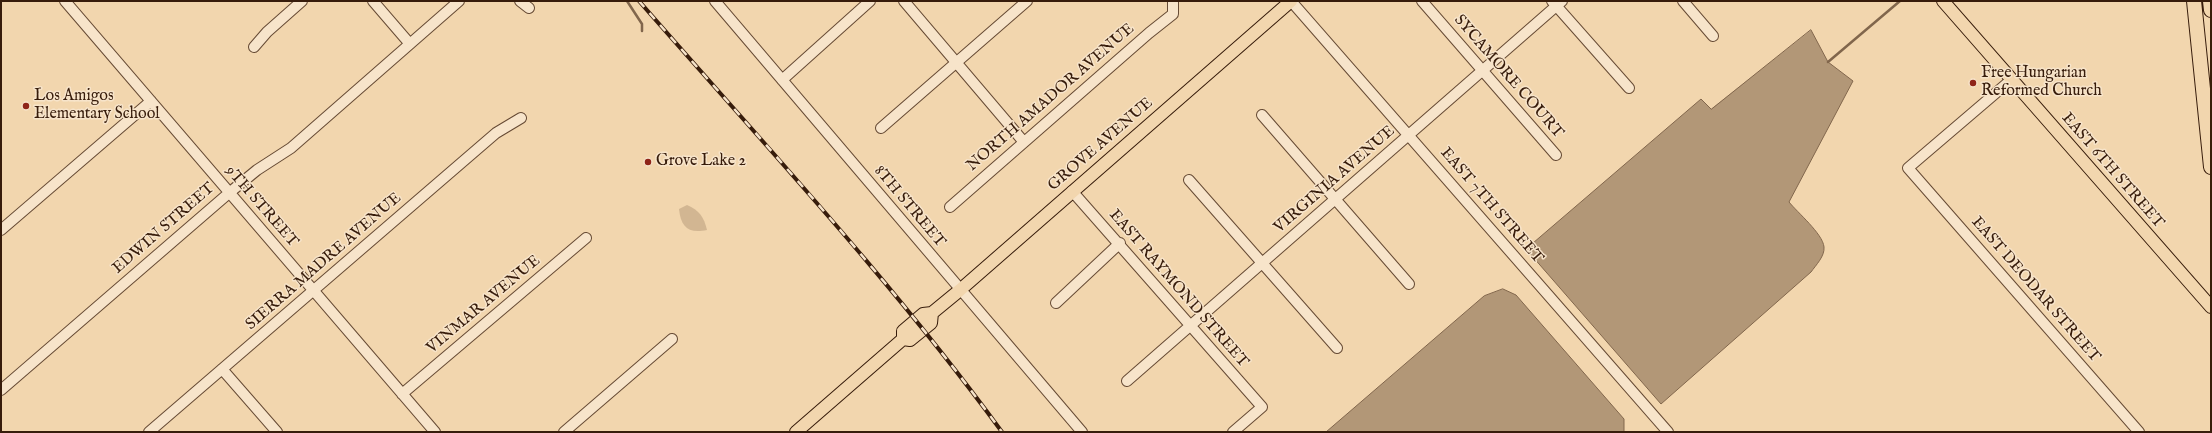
<!DOCTYPE html>
<html>
<head>
<meta charset="utf-8">
<style>
  body { margin:0 }
  #map { position:relative; width:2212px; height:433px; overflow:hidden; background:#f2d6ae; font-family:"IM FELL English",serif }
  canvas { display:block }
  .frame { position:absolute; inset:0; border:2px solid #371c0b; pointer-events:none }
</style>
</head>
<body>
<div id="map">
<canvas width="2212" height="433"></canvas>
<div class="frame"></div>
</div>
<script>
const ctx = document.querySelector('canvas').getContext('2d');
ctx.lineJoin = 'round';
function fillPath(path, color) { ctx.fillStyle = color; ctx.fill(path, 'evenodd'); }
function strokePath(path, color, width, dash) { ctx.strokeStyle = color; ctx.lineWidth = width; ctx.lineCap = dash ? 'butt' : 'round'; ctx.setLineDash(dash || []); ctx.stroke(path); }
function write(font, color, halo, rows, align = 'center') {
  ctx.font = font + ' "IM FELL English",serif'; ctx.lineWidth = 3; ctx.setLineDash([]); ctx.textBaseline = 'middle'; ctx.strokeStyle = halo; ctx.fillStyle = color; for (const [text, x, y, turn = 0] of rows) {
    ctx.save(); ctx.translate(x, y); ctx.rotate((+turn || 0) * Math.PI / 180); ctx.textAlign = isNaN(turn) ? turn : align; if (halo) ctx.strokeText(text, 0, 0); ctx.fillText(text, 0, 0); ctx.restore();
  }
}
const green = new Path2D(`
  M687 205C699 210 704 217 707 230 688 234 681 227 679 209Z`);
const water = new Path2D(`
  M1811 30 1828 62 1853 81 1789 202C1797 212 1823 234 1824 247 1825 256 1816 265 1811 272L1661 404 1526 249 1701 99 1711 109Z
  M1503 289 1516 295 1624 419V432H1326L1484 296Z`);
const stream = new Path2D(`
  M627 1 642 24V31
  M1828 62 1900 1`);
const minor = new Path2D(`
  M65 1 435 432
  M373 1 410 44
  M520 1 529 8
  M715 1 1082 432
  M904 1 1023 141
  M1291 1 1668 432
  M1422 1 1556 155
  M1552 1 1629 88
  M1683 1 1713 36
  M254 47 267 32 302 1
  M782 80 870 1
  M2011 80 1908 168 2139 432
  M1262 115 1409 284
  M881 128 1027 1
  M1189 180 1337 348
  M1072 191 1262 407 1233 432
  M950 207 1149 33 1173 14V1
  M1 230 151 101
  M1056 303 1120 243
  M222 369 277 432
  M1127 381 1562 1
  M1 390 229 193 257 170 291 148 459 1
  M402 394 586 238
  M149 432 496 133 521 118
  M564 432 672 339`);
const major = new Path2D(`
  M1943 1 2211 307
  M903 339 910 340 931 323 932 313
  M796 432 903 339V331L923 314 932 313 960 290 1291 1`);
const highway = new Path2D(`
  M2194 1 2211 167
  M2210 1 2211 10`);
const rail = new Path2D(`
  M639 1C762 142 891 280 1002 432`);
const markers = [
  [1973,83,4,"#8f2418"],
  [26,106,4,"#8f2418"],
  [648,162,4,"#8f2418"]
];
const poiNames = [
  ["Free Hungarian",1981,74],
  ["Reformed Church",1981,92],
  ["Los Amigos",34,97],
  ["Elementary School",34,115],
  ["Grove Lake 2",656,162]
];
const streetNames = [
  ["SYCAMORE COURT",1508,77,49],
  ["NORTH AMADOR AVENUE",1051,98,-41],
  ["GROVE AVENUE",1101,145,-41],
  ["EAST 6TH STREET",2112,171,49],
  ["VIRGINIA AVENUE",1335,180,-41],
  ["EAST 7TH STREET",1491,206,49],
  ["9TH STREET",261,207,49],
  ["8TH STREET",909,207,50],
  ["EDWIN STREET",164,229,-41],
  ["SIERRA MADRE AVENUE",324,262,-41],
  ["EAST RAYMOND STREET",1178,289,49],
  ["EAST DEODAR STREET",2035,290,49],
  ["VINMAR AVENUE",484,305,-40]
];
fillPath(green, '#d2b692');
fillPath(water, '#b29777');
strokePath(water, '#81664c', 1);
strokePath(stream, '#81664c', 2.5);
strokePath(minor, '#664a34', 12);
strokePath(major, '#371c0b', 14);
strokePath(highway, '#371c0b', 16);
strokePath(minor, '#f7e4ca', 10);
strokePath(major, '#f2d6ae', 12);
strokePath(highway, '#f2d6ae', 14);
strokePath(rail, '#371c0b', 4);
strokePath(rail, '#f7e4ca', 2.5, [8]);
for (const [x, y, r, color] of markers) { const dot = new Path2D(); dot.arc(x, y, r, 0, 2 * Math.PI); ctx.fillStyle = color; ctx.fill(dot); strokePath(dot, '#f7e4ca', 1.5); }
write('16px', '#371c0b', '#f7e4ca', poiNames, 'left');
write('16px', '#371c0b', '#f7e4ca', streetNames);
</script>
</body>
</html>
